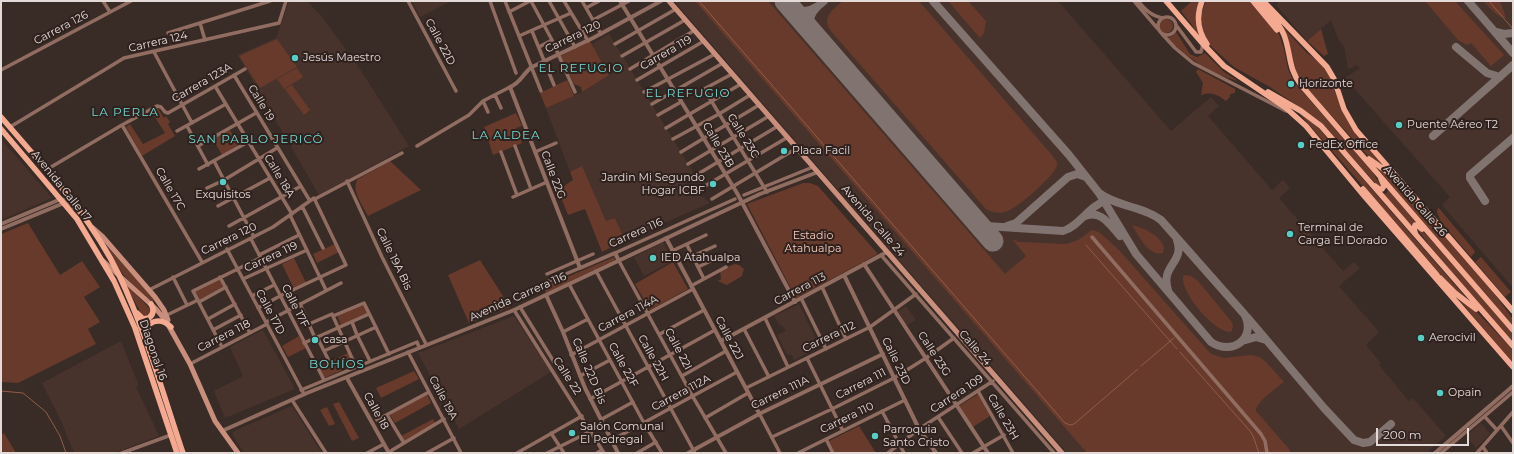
<!DOCTYPE html>
<html>
<head>
<meta charset="utf-8">
<style>
  body { margin:0 }
  #map { position:relative; width:1514px; height:454px; overflow:hidden; background:#392b26; font-family:Montserrat,sans-serif }
  canvas { display:block }
  .frame { position:absolute; inset:0; border:2px solid #e4dad7; pointer-events:none }
  .scale { position:absolute; left:1376px; top:428px; width:93px; height:18px; box-sizing:border-box; border:2px solid #e4dad7; border-top:0; padding-left:5px; font-size:12px; line-height:14px; white-space:nowrap; color:#e4dad7; -webkit-text-stroke:3px #2f211d; paint-order:stroke }
</style>
</head>
<body>
<div id="map">
<canvas width="1514" height="454"></canvas>
<div class="frame"></div>
<div class="scale">200 m</div>
</div>
<script>
const ctx = document.querySelector('canvas').getContext('2d');
ctx.lineJoin = 'round';
function fillPath(path, color) { ctx.fillStyle = color; ctx.fill(path, 'evenodd'); }
function strokePath(path, color, width, dash) { ctx.strokeStyle = color; ctx.lineWidth = width; ctx.lineCap = dash ? 'butt' : 'round'; ctx.setLineDash(dash || []); ctx.stroke(path); }
function write(font, color, halo, rows, align = 'center') {
  ctx.font = font + ' Montserrat,sans-serif'; ctx.lineWidth = 4; ctx.setLineDash([]); ctx.textBaseline = 'middle'; ctx.strokeStyle = halo; ctx.fillStyle = color; for (const [text, x, y, turn = 0] of rows) {
    ctx.save(); ctx.translate(x, y); ctx.rotate((+turn || 0) * Math.PI / 180); ctx.textAlign = isNaN(turn) ? turn : align; if (halo) ctx.strokeText(text, 0, 0); ctx.fillText(text, 0, 0); ctx.restore();
  }
}
const built = new Path2D(`
  M289 1H307L323 18 360 69 409 146 319 195 238 55 276 38Z
  M412 1H451L420 17Z
  M674 1H1060L1059 2 1171 131 1211 97 1219 106 1208 116 1272 190 1283 180 1290 188 1279 198 1342 270 1343 271 1354 262 1360 268 1339 286 1379 332 1366 345 1381 363 1379 365 1409 401 1413 398 1446 436 1426 453H1067Z
  M1280 1H1513V288L1442 205 1450 197 1345 78 1360 68 1356 65 1352 68 1348 69 1344 45 1343 46 1341 42 1340 43 1331 20 1307 41 1276 5Z
  M609 34 695 175 684 181 710 203 625 240 615 218 606 221 582 167 570 172 546 108 582 92 609 75 592 44Z
  M1 139 52 198 1 220Z
  M663 242 673 261 644 276 634 257Z
  M799 304 820 347 794 360 792 355H787L777 335 786 331 782 325 780 326 774 316Z
  M906 306 916 320 906 326 896 312Z
  M514 316 551 372 459 429 418 353Z
  M263 330 295 389 225 418 214 391 243 376 230 347Z
  M121 341 139 386 136 387 159 436 114 453H74L62 423 42 383Z
  M292 406 322 453H244L232 434 234 431Z
  M1481 423 1490 434 1476 448 1466 436Z`);
const green = new Path2D(`
  M695 1H768L1005 274 1026 256 1013 240H1015L1018 242 1067 244 1078 240 1092 230 1099 232 1118 249 1211 354 1224 358 1251 355 1260 357 1266 362 1284 382C1276 388 1256 402 1256 411L1289 449 1291 453H1087Z
  M843 1H919L1051 154 1057 162C1057 165 1057 166 1056 168 1051 178 1018 208 1007 211 1001 214 992 213 986 209L830 30C822 17 833 9 843 1Z
  M948 1H968L986 21 984 33 980 38Z
  M1192 1H1199L1196 13 1200 40 1192 25 1181 11Z
  M1206 1H1251L1279 34 1284 49 1288 69 1294 82 1370 168 1381 186 1380 188 1377 185 1318 120 1270 87 1234 67 1214 49 1208 43 1202 29 1201 14Z
  M1425 1H1455L1504 55 1491 66 1471 43 1467 45 1458 40Z
  M1483 1H1500L1506 18C1498 18 1489 7 1483 1Z
  M1159 26a7 7 0 1 1 14 0a7 7 0 1 1-14 0Z
  M1282 26 1307 53 1320 62 1328 72 1341 108 1388 170 1367 155 1296 76Z
  M1321 29 1328 54 1324 56 1307 41Z
  M1176 32 1190 54 1197 57 1205 53 1224 72 1238 81C1211 74 1187 58 1167 38L1172 36Z
  M277 39 297 67 260 88 239 56Z
  M590 41 609 75 582 92 581 87 574 84 561 56Z
  M297 68 303 77 284 89 277 79Z
  M1198 69 1235 89V93L1230 94V97L1226 101C1218 95 1212 91 1201 95L1203 83 1196 72Z
  M567 80 574 96 546 108 540 93Z
  M292 85 310 110 304 115 285 89Z
  M157 107 164 118 166 116 170 122 168 124 175 136 142 156 126 127 130 124 143 144 165 133 151 111Z
  M1298 112 1316 125 1469 301 1454 290 1445 280Z
  M516 113 522 126 516 128 522 143 493 155 484 127Z
  M230 130 238 145 222 155 213 139Z
  M390 161 421 190 368 216C363 206 350 189 358 179Z
  M1374 165 1397 181 1490 288 1513 319V327Z
  M582 166 606 221 615 218 625 240 602 252 585 209 568 215 558 190 573 180 570 172Z
  M803 183H810L818 186 878 254 796 298 747 204Z
  M1388 188 1418 222H1414L1411 225 1382 194 1387 193Z
  M1438 207 1474 250 1475 252 1471 257 1441 222 1437 212Z
  M28 223 60 275 82 261 100 287 84 297 100 322 88 329 96 344 18 383 1 382V234Z
  M1132 225C1145 229 1159 234 1164 247L1163 253C1148 257 1138 234 1132 225Z
  M1417 227H1419L1452 262 1513 332V343L1432 249 1417 229Z
  M104 243 154 299 153 302C145 297 128 281 122 273 116 264 111 253 104 243Z
  M335 244 339 252 317 263 313 254Z
  M614 257 615 260 546 293 544 287Z
  M1481 257 1511 292 1505 297 1475 262Z
  M294 258 306 283 294 289 282 264Z
  M480 260 510 307 469 323 448 275Z
  M673 262 688 289 650 310 635 284Z
  M735 264 739 265 744 269 742 276 727 285 722 283 718 281 721 279 720 270Z
  M1184 275 1191 276 1198 281 1231 321 1233 325 1232 331 1230 332C1214 332 1181 293 1183 277Z
  M219 279 224 286 199 300 194 291Z
  M124 282 149 308 151 311V315L145 317 142 315Z
  M1456 296 1473 308 1513 350V364Z
  M363 304 368 313 341 326 337 315Z
  M299 336 306 348 288 357 282 346Z
  M348 353 354 365 324 378 319 367Z
  M414 371 419 379 381 398 376 388Z
  M427 394 431 403 395 423 390 415Z
  M978 394 990 416 973 427 959 406Z
  M339 402 359 438 352 441 333 404Z
  M327 407 335 424 329 426 320 410Z
  M433 419 435 423 404 441 401 436Z
  M859 426 876 453H835L829 441Z
  M4 433 16 453H1V435Z`);
const stream = new Path2D(`
  M699 1 1065 423 1070 425 1074 424 1138 369
  M1489 1 1513 29
  M1086 245 1177 349
  M1180 352 1250 431 1253 436 1259 453
  M1141 366 1174 338
  M1 391 23 393 46 412 60 436 66 453`);
const taxiway = new Path2D(`
  M933 1 1069 155 1099 193 1136 254 1211 342C1232 356 1256 339 1245 315L1161 220C1143 206 1117 207 1099 193
  M1468 1 1513 53
  M790 7C799 13 807 13 816 7
  M1496 32 1504 34 1513 33
  M814 34C806 19 811 11 824 1
  M1456 47 1487 73 1500 77
  M1433 136 1513 65
  M1485 201 1470 178V175L1513 138
  M1083 217C1100 208 1110 225 1120 236
  M975 219 979 224 986 226 1063 231C1080 226 1088 206 1107 200
  M1007 226 1016 223 1068 177 1077 174 1086 177
  M1168 290C1160 265 1185 263 1177 240
  M1247 317 1324 408 1354 440 1363 443 1370 442 1391 424
  M1242 341 1256 337 1266 340`);
const runway = new Path2D(`
  M785 1 993 241`);
const minor = new Path2D(`
  M103 1 110 12
  M408 1 456 91
  M490 1 516 73
  M505 1 541 91
  M531 1 552 40 575 92
  M549 1 575 47
  M564 1 588 41
  M582 1 601 34
  M1134 1 1158 29
  M1138 1C1146 10 1151 16 1163 18
  M586 8 599 1
  M509 12 530 1
  M1158 26a9 9 0 1 1 18 0a9 9 0 1 1-18 0Z
  M593 20 629 1
  M200 23 205 40
  M1176 25 1196 52H1201L1203 44
  M532 31 554 85
  M168 33 270 1
  M1162 34 1175 48 1193 63 1286 111
  M519 36 571 13
  M615 44 676 9
  M539 47 552 40
  M154 52 192 123
  M622 56 685 20
  M630 69 695 30
  M1 70 131 1
  M732 74 704 89 767 192
  M234 75 310 201
  M637 80 704 41
  M215 86 292 214
  M644 92 715 54
  M495 95 501 108
  M483 101 488 112
  M652 104 723 63
  M658 115 681 102
  M122 125 202 262
  M187 126 208 165
  M10 127 106 69 124 58 279 23 286 1
  M666 128 741 84
  M177 131 226 104
  M673 139 719 114 750 95
  M198 146 256 113
  M417 146 469 115 483 101 510 87
  M515 146 531 189
  M501 152 517 195
  M535 152 556 143
  M681 152 759 105
  M214 161 254 237
  M688 164 769 116
  M199 169 248 142
  M46 170 122 125 157 106 161 107 165 112 168 113 245 69
  M698 174 778 126
  M347 181 382 257 426 344
  M705 186 788 137
  M207 188 224 180 277 148
  M744 195 813 167
  M513 197 547 182
  M315 199 402 153
  M712 199 797 148
  M218 206 270 178
  M302 206 323 248
  M290 215 326 290
  M229 226 301 186
  M1092 237 1261 434 1265 441 1267 453
  M251 239 324 380
  M687 245 704 279
  M227 249 304 394
  M672 251 706 235
  M615 253 735 199
  M259 255 299 235
  M881 255 1054 453
  M693 256 715 246
  M619 261 693 397 726 453
  M698 267 721 256
  M596 271 695 453
  M547 274 593 254
  M173 277 187 305
  M220 277 250 333
  M243 279 307 250
  M544 283 580 268
  M569 284 644 423 662 453
  M691 286 726 267
  M822 287 846 339
  M149 290 273 227 314 198 346 265 280 296 258 308
  M252 296 274 285
  M801 298 826 349
  M199 302 226 287
  M300 304 315 338
  M520 307 554 362
  M514 310 604 453
  M167 315 198 300
  M333 316 364 303 389 354
  M765 318 788 367
  M208 319 235 304
  M266 322 341 283
  M352 322 357 335 370 361
  M309 324 332 314 356 367
  M744 329 769 377
  M213 330 241 315
  M563 332 588 319
  M660 334 704 310
  M317 337 329 361
  M304 343 369 314
  M222 347 193 291 260 258
  M324 351 376 327
  M408 352 461 453
  M571 355 693 289
  M807 358 843 431
  M190 364 267 324
  M580 376 610 360
  M682 376 726 351
  M746 388 870 327 916 294
  M301 390 417 342 419 347
  M978 391 1013 453
  M590 399 715 330
  M292 400 326 453
  M882 411 904 453
  M759 413 780 453
  M387 415 404 443
  M938 417 962 453
  M1485 417 1497 430
  M705 418 748 393
  M602 419 633 402
  M377 420 429 392
  M1501 426 1513 443
  M551 433 564 453
  M772 437 832 409 894 378 926 358 954 338
  M826 439 833 453
  M612 440 737 372
  M1483 447 1487 453
  M389 452 444 419
  M122 453 171 435
  M367 453 384 444
  M427 453 454 438
  M517 453 582 416
  M547 453 591 431
  M597 453 602 450
  M637 453 656 442
  M798 453 905 400
  M888 453 919 429 993 381
  M973 453 1004 435
  M1441 453 1513 392
  M1477 453 1513 412`);
const tertiary = new Path2D(`
  M620 1 737 193 795 302
  M1 224 61 199C69 200 71 207 79 211
  M1 229 64 203
  M666 238 759 413
  M619 261 615 253 580 268 510 87C521 83 523 73 532 67L593 38 661 1
  M864 264 988 453
  M844 275 919 429 936 453
  M546 295 563 332 585 388 618 453
  M721 341 887 252
  M347 378 389 453
  M222 431 307 393 514 310 760 194 818 172
  M688 453 761 413 883 354
  M1435 453 1513 386`);
const secondary = new Path2D(`
  M669 1 1062 453
  M93 228 102 236 155 297 164 310 168 320
  M102 260 156 309 166 321 190 364 215 421 238 453`);
const primary = new Path2D(`
  M1166 1 1203 44 1224 66 1286 108 1306 126 1365 197 1513 367
  M1202 1C1196 16 1198 31 1207 44
  M1253 1 1277 30
  M1260 1C1268 12 1279 22 1284 35 1291 53 1288 69 1301 85L1513 330
  M1266 4 1327 67 1334 79 1344 109 1356 130 1513 311
  M1268 92 1301 111 1321 126 1513 346
  M1 117C43 166 91 216 119 275 146 332 163 394 183 453
  M1 129 77 219 114 281 135 328 177 453
  M1369 159 1392 175
  M1375 186 1379 189H1382L1384 186 1381 179
  M1363 189 1437 275
  M1416 235 1414 229 1415 225H1417L1422 229
  M1440 278 1455 293 1476 309
  M137 313 143 319 149 318C154 314 154 309 151 304
  M145 336C145 321 160 316 171 327`);
const markers = [
  [295,58,4,"#55cec5"],
  [1291,84,4,"#55cec5"],
  [1399,125,4,"#55cec5"],
  [1301,145,4,"#55cec5"],
  [784,151,4,"#55cec5"],
  [223,182,4,"#55cec5"],
  [713,184,4,"#55cec5"],
  [1290,234,4,"#55cec5"],
  [653,258,4,"#55cec5"],
  [1421,338,4,"#55cec5"],
  [315,340,4,"#55cec5"],
  [1440,393,4,"#55cec5"],
  [572,433,4,"#55cec5"],
  [875,436,4,"#55cec5"]
];
const streetNames = [
  ["Carrera 126",61,28,-28],
  ["Carrera 120",573,37,-26],
  ["Carrera 124",158,42,-13],
  ["Calle 22D",440,42,62],
  ["Carrera 119",666,53,-30],
  ["Carrera 123A",202,83,-30],
  ["Calle 19",261,103,59],
  ["Calle 23C",743,136,58],
  ["Calle 23B",718,145,59],
  ["Calle 22G",553,175,69],
  ["Calle 18A",279,176,59],
  ["Avenida Calle 17",61,186,51],
  ["Calle 17C",170,189,60],
  ["Avenida Calle 26",1415,201,49],
  ["Avenida Calle 24",873,221,49],
  ["Carrera 116",636,233,-24],
  ["Carrera 120",229,239,-26],
  ["Carrera 119",271,257,-25],
  ["Calle 19A Bis",394,259,64],
  ["Carrera 113",800,289,-28],
  ["Avenida Carrera 116",518,297,-24],
  ["Calle 17F",295,306,63],
  ["Calle 17D",270,312,62],
  ["Carrera 114A",628,314,-28],
  ["Carrera 118",224,336,-27],
  ["Carrera 112",829,337,-26],
  ["Calle 22J",729,338,62],
  ["Calle 24",975,348,49],
  ["Calle 22I",678,349,62],
  ["Diagonal 16",153,350,71],
  ["Calle 23G",934,354,57],
  ["Calle 22H",653,358,61],
  ["Calle 23D",896,361,64],
  ["Calle 22F",623,365,61],
  ["Calle 22D Bis",589,371,67],
  ["Calle 22",567,376,57],
  ["Carrera 111",861,384,-27],
  ["Carrera 112A",681,393,-28],
  ["Carrera 111A",780,393,-26],
  ["Carrera 109",957,394,-33],
  ["Calle 19A",443,398,62],
  ["Calle 18",376,411,61],
  ["Calle 23H",1003,417,60],
  ["Carrera 110",847,418,-26]
];
const poiNames = [
  ["Jesús Maestro",303,58],
  ["Horizonte",1299,84],
  ["Puente Aéreo T2",1407,125],
  ["FedEx Office",1309,145],
  ["Placa Facil",792,151],
  ["Jardin Mi Segundo",705,178,"right"],
  ["Hogar ICBF",705,191,"right"],
  ["Exquisitos",223,195,"center"],
  ["Terminal de",1298,228],
  ["Carga El Dorado",1298,241],
  ["IED Atahualpa",661,258],
  ["Aerocivil",1429,338],
  ["casa",323,340],
  ["Opain",1448,393],
  ["Salón Comunal",580,427],
  ["El Pedregal",580,440],
  ["Parroquia",883,430],
  ["Santo Cristo",883,443]
];
const parkNames = [
  ["Estadio",813,236],
  ["Atahualpa",813,249]
];
const neighbourhoodNames = [
  ["EL REFUGIO",581,68],
  ["EL REFUGIO",688,93],
  ["LA PERLA",125,112],
  ["LA ALDEA",506,135],
  ["SAN PABLO JERICÓ",256,139],
  ["BOHÍOS",337,364]
];
fillPath(built, '#48332c');
fillPath(green, '#673a2b');
strokePath(stream, '#945c48', 1);
strokePath(taxiway, '#817470', 8);
strokePath(runway, '#817470', 21);
strokePath(minor, '#916d61', 3.5);
strokePath(tertiary, '#916d61', 4);
strokePath(secondary, '#c98f7c', 5);
strokePath(primary, '#f4a991', 5.5);
for (const [x, y, r, color] of markers) { const dot = new Path2D(); dot.arc(x, y, r, 0, 2 * Math.PI); ctx.fillStyle = color; ctx.fill(dot); strokePath(dot, '#2f211d', 1.5); }
write('11px', '#e4dad7', '#2f211d', streetNames);
write('11px', '#e4dad7', '#2f211d', poiNames, 'left');
write('11px', '#facbbc', '#2f211d', parkNames);
ctx.letterSpacing = '1px';
write('12px', '#70dbd3', '#2f211d', neighbourhoodNames);
ctx.letterSpacing = '0px';
</script>
</body>
</html>
